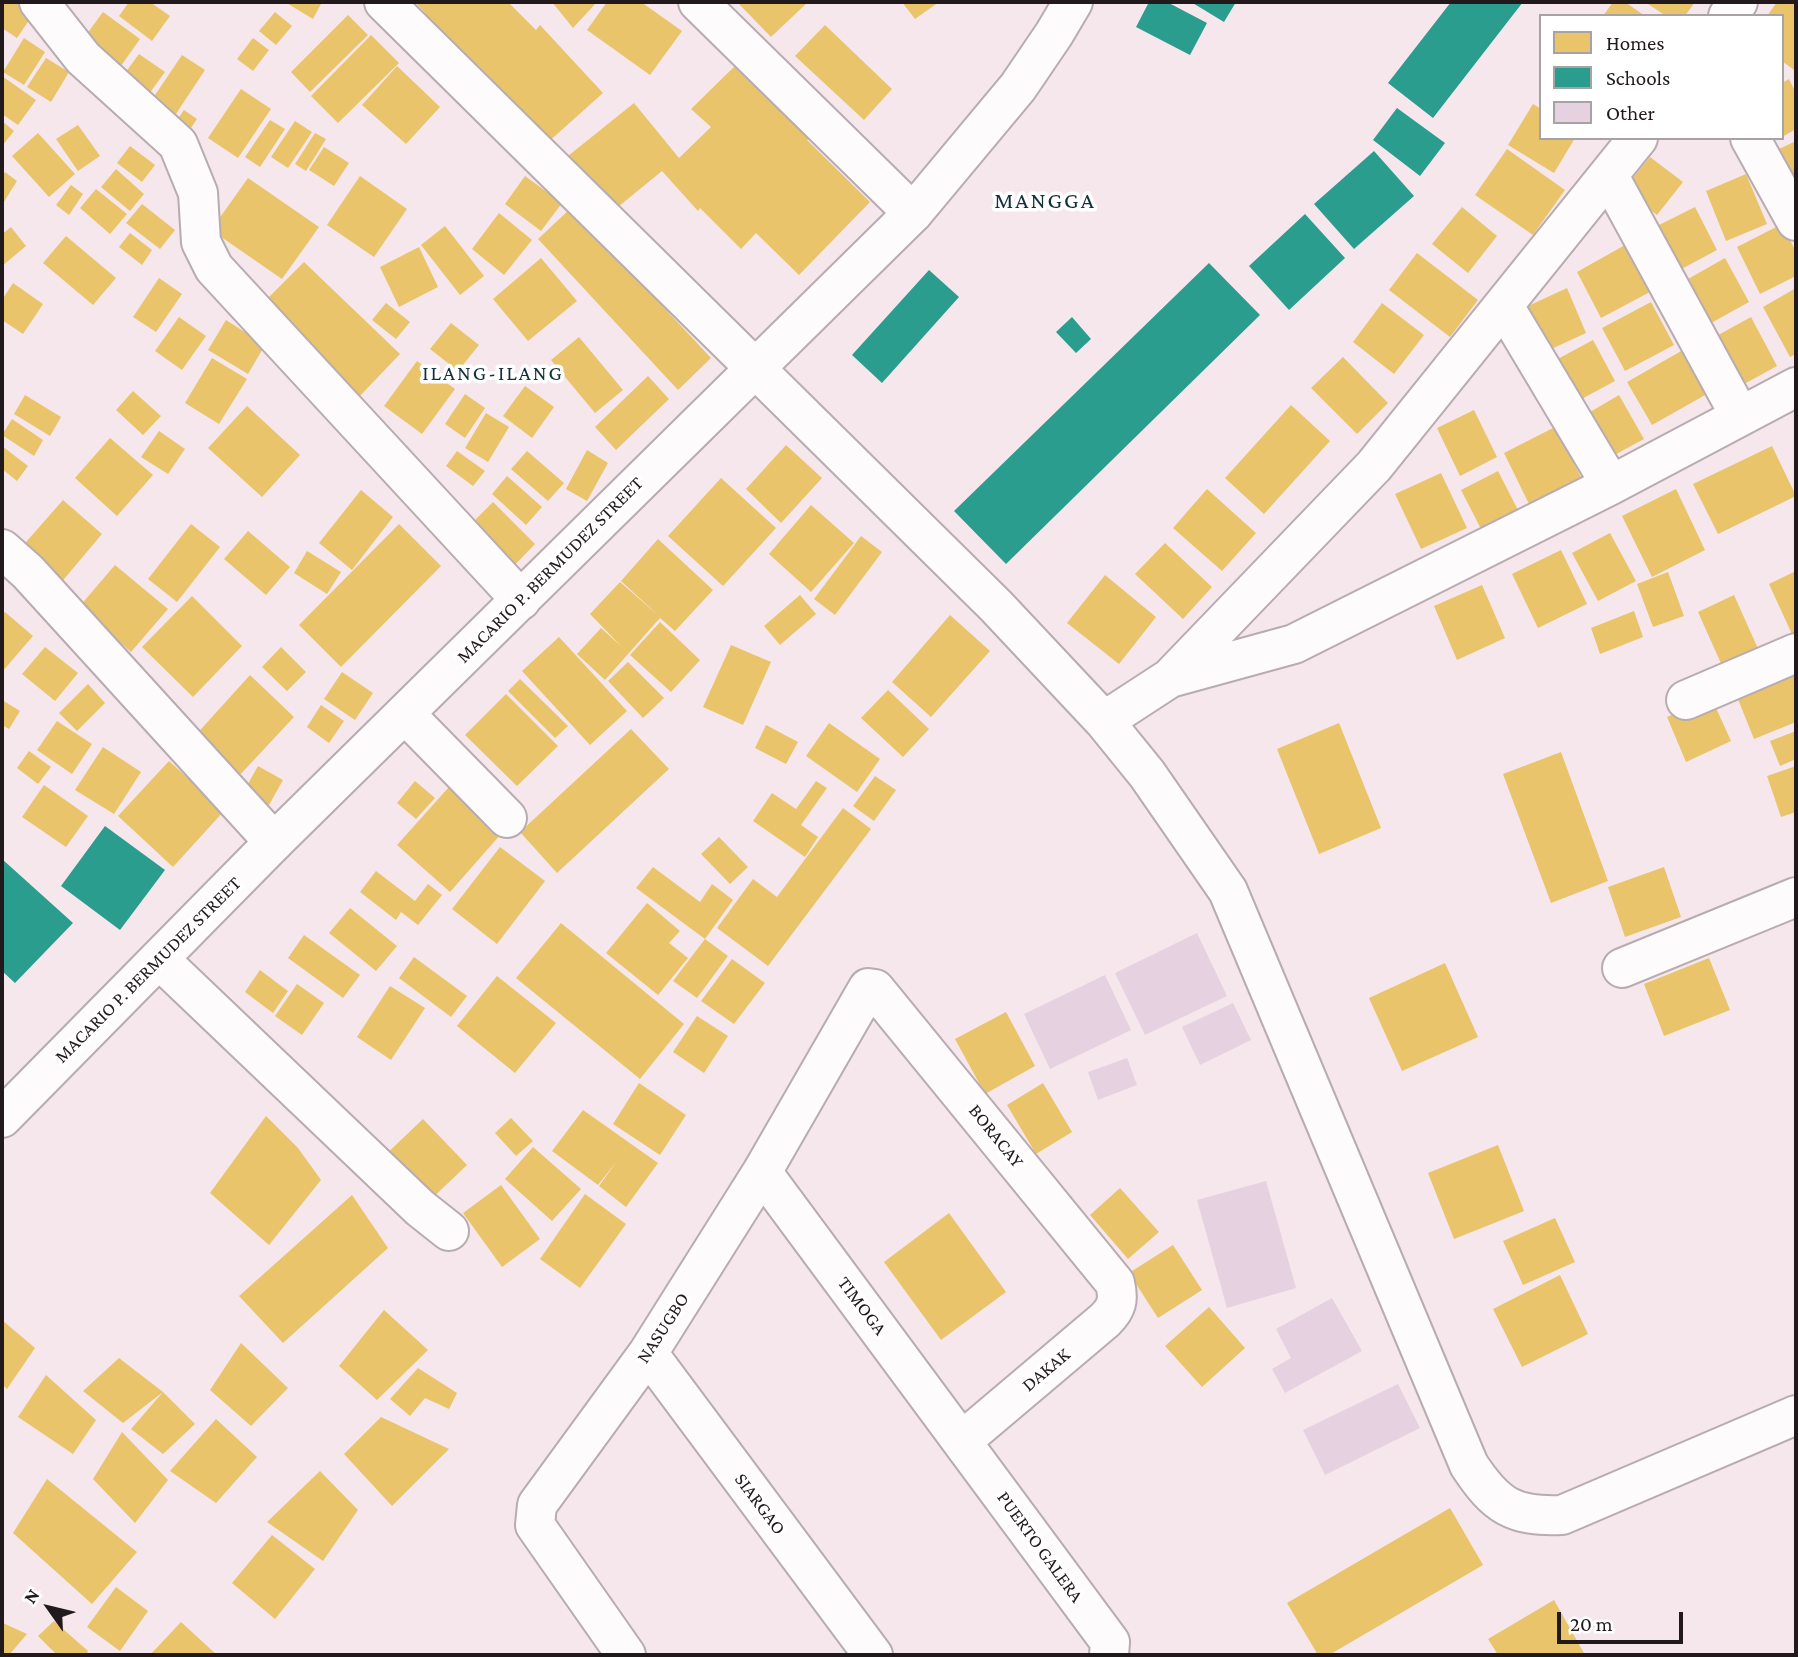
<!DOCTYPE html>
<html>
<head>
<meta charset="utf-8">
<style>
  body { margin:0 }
  #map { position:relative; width:1798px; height:1657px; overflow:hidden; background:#f6e7ec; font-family:"Crimson Pro",serif }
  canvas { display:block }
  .frame { position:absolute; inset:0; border:4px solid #22191d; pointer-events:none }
  .legend { position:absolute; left:1539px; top:14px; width:245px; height:126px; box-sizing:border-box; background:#fff; border:2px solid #a7a3a5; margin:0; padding:9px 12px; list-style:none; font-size:21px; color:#22191d }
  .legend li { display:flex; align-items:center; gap:14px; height:35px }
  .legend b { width:35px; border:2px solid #a7a3a5 }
  .north { position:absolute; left:14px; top:1573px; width:70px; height:70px; -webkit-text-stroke:5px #fff; paint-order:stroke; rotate:304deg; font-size:19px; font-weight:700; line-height:28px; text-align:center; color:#22191d }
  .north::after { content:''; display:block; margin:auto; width:24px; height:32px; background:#22191d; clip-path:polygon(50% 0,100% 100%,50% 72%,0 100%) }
  .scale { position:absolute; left:1557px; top:1612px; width:126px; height:32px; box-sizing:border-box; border:4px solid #22191d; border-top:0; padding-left:9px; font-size:21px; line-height:24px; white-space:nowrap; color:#22191d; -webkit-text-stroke:5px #fff; paint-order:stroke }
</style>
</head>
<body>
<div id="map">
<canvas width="1798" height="1657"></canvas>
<div class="frame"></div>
<ul class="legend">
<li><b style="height:19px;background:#e9c46a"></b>Homes</li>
<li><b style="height:19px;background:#2a9d8f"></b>Schools</li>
<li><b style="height:19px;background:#e5d1e0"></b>Other</li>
</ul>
<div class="north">N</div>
<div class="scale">20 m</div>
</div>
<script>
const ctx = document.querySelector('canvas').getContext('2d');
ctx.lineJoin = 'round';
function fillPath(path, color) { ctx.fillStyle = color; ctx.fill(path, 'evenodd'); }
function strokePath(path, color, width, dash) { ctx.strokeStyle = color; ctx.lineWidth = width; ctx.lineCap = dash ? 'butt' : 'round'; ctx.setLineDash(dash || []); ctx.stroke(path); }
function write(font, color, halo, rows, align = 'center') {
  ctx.font = font + ' "Crimson Pro",serif'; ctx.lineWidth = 7; ctx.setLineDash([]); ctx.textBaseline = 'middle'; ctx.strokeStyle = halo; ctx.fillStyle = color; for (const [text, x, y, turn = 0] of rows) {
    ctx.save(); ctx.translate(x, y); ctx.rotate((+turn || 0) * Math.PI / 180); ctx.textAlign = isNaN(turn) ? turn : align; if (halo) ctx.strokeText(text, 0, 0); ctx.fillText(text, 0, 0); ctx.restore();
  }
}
const homes = new Path2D(`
  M2 2H17L34 13 17 38 2 28Z
  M129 2H150L170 16 152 41 119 16Z
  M285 2H322L313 19Z
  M415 2H508L536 30 540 25 603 93 546 144 419 19 425 13Z
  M552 2H597L573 28Z
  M607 2H641L682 31 650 75 587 30Z
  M737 2H808L771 37Z
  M902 2H939L915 19Z
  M1613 2H1625L1645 16H1603Z
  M1645 2H1695L1685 16H1666Z
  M1777 2H1796L1794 70 1782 61V16H1767Z
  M103 12 140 39 116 73 78 46Z
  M275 12 292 26 276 45 259 31Z
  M348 15 368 35 310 92 291 72Z
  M825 25 892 89 864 120 795 56Z
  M371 35 399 63 338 123 311 96Z
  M24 38 45 52 24 85 3 72Z
  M253 38 269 50 253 71 237 59Z
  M139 54 165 72 146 98 120 80Z
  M182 55 205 70 168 126 145 110Z
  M46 58 69 72 51 102 27 87Z
  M740 61 815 137 807 140 870 202 799 275 756 233 741 249 700 208 698 211 662 171 613 211 568 156 634 103 679 158 711 127 691 109Z
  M397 66 440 107 406 144 362 105Z
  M2 76 36 100 18 125 2 114Z
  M1789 79 1796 93V129L1782 137V83Z
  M241 89 271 109 238 158 208 138Z
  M1533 104 1541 109V138H1575L1554 173 1508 145Z
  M184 110 197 119 182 141 169 131Z
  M270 120 285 129 260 167 245 157Z
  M2 121 14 131 2 146Z
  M295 121 312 132 288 168 271 157Z
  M78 125 100 156 78 171 56 139Z
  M38 133 75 174 49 197 12 156Z
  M315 133 326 139 306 171 295 164Z
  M1796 141V182L1779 149Z
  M130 146 155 165 142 182 117 163Z
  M324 147 349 163 334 186 309 170Z
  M1507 149 1565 190 1533 235 1475 195Z
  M1650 157 1683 182 1657 215 1624 189Z
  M116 169 144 194 130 211 101 187Z
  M5 172 17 181 2 205V177Z
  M1746 174 1767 224 1726 241 1706 191Z
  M360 176 407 209 374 257 327 225Z
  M525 176 562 203 541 231 505 204Z
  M248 178 319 227 282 279 211 230Z
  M71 185 83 194 69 215 56 205Z
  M96 189 127 214 110 234 80 208Z
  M142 204 175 230 160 249 126 223Z
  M1462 207 1497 236 1468 273 1432 244Z
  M1695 207 1717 250 1674 273 1651 229Z
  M571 208 711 358 678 390 538 239Z
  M499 213 532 240 504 275 472 249Z
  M1782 224 1796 252V276L1760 294 1737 247Z
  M445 226 484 276 460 295 421 245Z
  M11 227 26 246 2 266V234Z
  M130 233 152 250 142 265 119 247Z
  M66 236 116 278 93 305 43 263Z
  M1625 245 1650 292 1601 318 1577 272Z
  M419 247 438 287 399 307 380 267Z
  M1417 253 1478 300 1450 337 1389 290Z
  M541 258 577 301 528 341 493 299Z
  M1725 258 1749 302 1704 327 1681 283Z
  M304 262 400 354 357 399 260 306Z
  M159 278 182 294 156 332 133 317Z
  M13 283 43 304 23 334 2 320V300Z
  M1567 288 1586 333 1547 351 1528 306Z
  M1796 288V354L1790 357 1763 307Z
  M1651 302 1674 345 1625 371 1602 328Z
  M386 303 410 322 396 339 372 320Z
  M1382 303 1424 335 1394 374 1353 342Z
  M179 317 206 336 182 370 155 351Z
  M1751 317 1777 366 1737 388 1711 339Z
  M226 320 265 345 248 374 208 350Z
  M451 323 479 345 458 371 430 349Z
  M579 337 623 390 595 413 551 360Z
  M1593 340 1615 381 1576 402 1554 361Z
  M1683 350 1707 394 1652 425 1627 382Z
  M1343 357 1388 403 1357 434 1311 388Z
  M212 358 247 379 219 424 185 403Z
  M417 361 455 389 422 434 384 406Z
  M648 376 669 399 616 450 595 427Z
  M525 386 554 407 532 438 503 416Z
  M133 391 161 416 143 435 116 410Z
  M465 394 485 408 465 438 445 424Z
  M25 395 61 417 50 436 14 414Z
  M1619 395 1644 439 1609 458 1585 415Z
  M1291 405 1330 441 1264 514 1225 478Z
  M247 406 300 455 262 497 208 448Z
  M1474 410 1497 457 1460 476 1437 428Z
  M486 413 509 427 488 462 465 448Z
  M12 419 43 440 34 456 2 435Z
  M1555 427 1581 477 1529 504 1504 453Z
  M159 431 185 449 168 474 141 457Z
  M110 438 153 475 117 516 75 478Z
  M786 445 822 478 781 523 746 489Z
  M2 446 28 466 17 481 2 469Z
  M1772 446 1796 496 1718 534 1693 484Z
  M587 450 608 463 587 501 566 489Z
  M457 451 485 471 473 486 446 466Z
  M527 451 564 483 548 501 511 469Z
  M1498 471 1518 510 1481 529 1461 490Z
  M1441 473 1467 528 1421 549 1395 494Z
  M507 476 542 507 526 525 492 494Z
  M721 478 776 528 723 586 668 536Z
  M1207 489 1256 533 1222 571 1173 528Z
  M1676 489 1705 550 1652 577 1622 516Z
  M361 490 393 517 352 570 319 543Z
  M63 500 102 534 59 585 19 550Z
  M493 502 535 544 506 574 463 532Z
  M811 505 854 543 811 592 769 554Z
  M191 524 220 547 177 602 148 579Z
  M399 524 441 566 341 667 299 625Z
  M248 531 290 567 266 595 224 559Z
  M1610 533 1636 581 1598 601 1572 553Z
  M861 536 882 552 835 615 814 599Z
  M658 539 713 590 675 631 660 618 605 680 577 654 601 628 622 647 590 614 620 582 659 616 621 581Z
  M1165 543 1212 587 1183 619 1135 574Z
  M1561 550 1587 604 1538 628 1512 574Z
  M307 551 341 572 327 594 294 573Z
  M115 565 168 609 131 652 79 607Z
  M1796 571V643L1769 584Z
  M1668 572 1684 616 1653 627 1637 584Z
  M1105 575 1156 617 1119 664 1067 623Z
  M1482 585 1505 638 1457 660 1434 606Z
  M800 595 816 614 780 645 764 626Z
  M1734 595 1764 662 1728 679 1698 612Z
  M192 596 242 646 193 697 142 647Z
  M1634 611 1643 637 1600 654 1591 628Z
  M5 612 33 636 2 672V615Z
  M950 615 990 651 931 717 892 682Z
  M660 622 700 660 671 692 630 655Z
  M559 637 627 711 590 745 522 671Z
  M731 645 771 662 743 725 703 707Z
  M45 647 78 673 55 701 22 674Z
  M281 647 306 672 287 691 262 667Z
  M628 662 664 698 643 718 608 681Z
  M1796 662V722L1754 739 1733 687Z
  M342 672 373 693 355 720 324 699Z
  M250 675 294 717 237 778 193 738Z
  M520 679 568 726 555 738 508 691Z
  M88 684 105 703 77 731 59 713Z
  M888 690 929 729 903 757 861 718Z
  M506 694 558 746 517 786 465 735Z
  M1711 697 1731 741 1686 762 1667 717Z
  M2 700 20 711 9 729 2 725Z
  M321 705 344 721 329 743 307 727Z
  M57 721 92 744 72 774 37 750Z
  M829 723 880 759 857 792 806 756Z
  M1339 723 1381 828 1319 854 1277 749Z
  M766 725 798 742 786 764 755 748Z
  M631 729 669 769 557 873 520 832Z
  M1796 731V759L1780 766 1770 741Z
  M103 747 141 772 114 814 75 790Z
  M29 751 51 767 38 784 17 768Z
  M1561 752 1608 881 1551 903 1503 774Z
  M169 761 224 811 173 867 118 816Z
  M258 766 283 780 269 805 244 791Z
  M1796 766V812L1781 817 1767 776Z
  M875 776 896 790 874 821 853 806Z
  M415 781 435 798 416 819 397 803Z
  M816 781 827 788 801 825 818 837 805 857 753 821 772 793 796 809Z
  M44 785 88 816 66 847 22 817Z
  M449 787 501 834 450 892 397 845Z
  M843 808 871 829 768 966 717 928 753 879 777 897Z
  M719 837 748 867 730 884 701 854Z
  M500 847 545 881 497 944 452 909Z
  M653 867 700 902 712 884 733 900 705 939 636 888Z
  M1664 867 1681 917 1625 937 1608 887Z
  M376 871 415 901 428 884 442 895 418 925 401 912 396 920 360 892Z
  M647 903 680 931 669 943 688 958 658 995 606 953Z
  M350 908 397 946 376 971 329 933Z
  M561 923 684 1024 640 1079 516 978Z
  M304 935 360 975 343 998 288 958Z
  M705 939 728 956 697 998 673 981Z
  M414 957 467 996 451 1017 399 978Z
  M1709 958 1730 1010 1664 1036 1644 984Z
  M732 959 765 983 734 1024 701 1001Z
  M1445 963 1478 1037 1402 1071 1369 998Z
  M260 970 288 991 273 1013 245 992Z
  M497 976 556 1023 515 1073 457 1026Z
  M297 984 324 1003 302 1035 275 1016Z
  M390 986 425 1008 391 1060 357 1037Z
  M1006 1012 1035 1066 985 1094 955 1039Z
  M697 1016 728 1036 704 1073 673 1052Z
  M639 1083 686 1115 660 1155 613 1124Z
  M1043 1083 1072 1132 1036 1154 1007 1105Z
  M583 1110 658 1163 626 1207 599 1186 617 1161 598 1185 552 1151Z
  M266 1116 298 1148 321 1180 269 1245 210 1193Z
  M511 1118 533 1141 516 1156 495 1133Z
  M423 1119 467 1165 425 1205 381 1159Z
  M1498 1145 1524 1211 1454 1239 1428 1173Z
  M533 1147 581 1189 552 1221 505 1179Z
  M501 1185 540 1239 502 1267 463 1213Z
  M1120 1188 1159 1232 1128 1259 1090 1215Z
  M585 1194 626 1224 580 1288 540 1259Z
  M352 1195 388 1248 283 1343 239 1296Z
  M949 1213 1006 1292 941 1340 884 1262Z
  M1555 1218 1575 1262 1523 1285 1503 1241Z
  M1173 1245 1202 1290 1158 1318 1129 1273Z
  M1560 1275 1588 1334 1522 1367 1493 1309Z
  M1209 1307 1245 1348 1202 1387 1165 1346Z
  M384 1310 428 1350 377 1400 339 1366Z
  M2 1320 35 1348 7 1389 2 1384Z
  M241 1343 288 1388 251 1426 210 1390Z
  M119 1358 163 1392 195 1424 163 1454 131 1429 163 1392 123 1423 83 1391Z
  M418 1368 457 1393 449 1409 425 1398 410 1416 390 1399Z
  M46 1375 96 1420 73 1454 18 1417Z
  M381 1417 449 1449 392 1506 344 1454Z
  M216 1419 257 1457 216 1503 170 1471Z
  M122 1432 168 1480 135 1523 93 1479Z
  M320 1471 358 1510 323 1561 267 1522Z
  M47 1479 137 1552 92 1604 13 1533Z
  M1450 1508 1483 1565 1329 1655H1318L1287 1603Z
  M272 1535 315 1569 275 1619 232 1583Z
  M116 1587 148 1611 120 1651 87 1627Z
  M1554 1600 1585 1655H1498L1488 1639Z
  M54 1621 88 1651 86 1655H57L38 1636Z
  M181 1622 217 1655H150Z
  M3 1623 27 1634 9 1655H2Z`);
const schools = new Path2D(`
  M1149 2H1167L1207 23 1190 55 1136 27Z
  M1191 2H1236L1224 22Z
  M1451 2H1523L1433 118 1388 83Z
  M1397 108 1445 143 1420 176 1373 140Z
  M1374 151 1414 196 1354 249 1314 204Z
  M1305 214 1345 258 1289 310 1249 266Z
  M1209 263 1260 315 1006 564 954 511Z
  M929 270 959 297 882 383 852 355Z
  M1072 317 1091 339 1076 353 1056 332Z
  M105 826 165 870 120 930 61 886Z
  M2 859 73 923 15 983 2 971Z`);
const building = new Path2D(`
  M1197 933 1227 996 1145 1035 1115 973Z
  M1105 975 1131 1030 1050 1069 1024 1014Z
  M1233 1003 1251 1040 1200 1065 1182 1027Z
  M1127 1058 1137 1085 1098 1100 1088 1072Z
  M1266 1181 1296 1288 1227 1308 1197 1200Z
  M1332 1298 1362 1351 1285 1393 1272 1369 1291 1358 1276 1329Z
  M1398 1384 1420 1428 1325 1475 1303 1430Z`);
const minor = new Path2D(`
  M39 2 83 58 178 144 198 193 201 242 214 268 521 600
  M384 2 996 606 1104 721 1147 774 1228 891 1469 1465C1496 1506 1513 1517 1562 1515L1796 1415
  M698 2 913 213
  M1728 16 1738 2
  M1750 138 1796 221
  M1609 176 1740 416
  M1504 306 1611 485
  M2 549 28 572 274 842
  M1170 678 1294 644 1611 485 1796 387
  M1686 700 1796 653
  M405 714 507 818
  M1104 721 1170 678 1374 466 1638 138
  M159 959 420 1208 449 1231
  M1622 968 1796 897
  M762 1172 1110 1642 1109 1655
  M648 1353 873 1655
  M626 1655 535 1525 537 1505 648 1353 762 1172 868 988 875 989 1115 1283C1119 1300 1117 1308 1105 1320L963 1440`);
const major = new Path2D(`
  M2 1118 274 842 913 213 1018 87 1054 34 1073 2`);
const streetNames = [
  ["MACARIO P. BERMUDEZ STREET",550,570,-45],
  ["MACARIO P. BERMUDEZ STREET",148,970,-45],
  ["BORACAY",996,1136,51],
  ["TIMOGA",862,1306,53],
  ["NASUGBO",663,1328,-57],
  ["DAKAK",1046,1370,-40],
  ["SIARGAO",760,1504,53],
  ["PUERTO GALERA",1040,1547,54]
];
const neighbourhoodNames = [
  ["ILANG-ILANG",493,374]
];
const quarterNames = [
  ["MANGGA",1045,201]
];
fillPath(homes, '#e9c46a');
fillPath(schools, '#2a9d8f');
fillPath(building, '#e5d1e0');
strokePath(minor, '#b7acb0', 42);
strokePath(major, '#b7acb0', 42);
strokePath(minor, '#fefbfc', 38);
strokePath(major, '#fefbfc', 38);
write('19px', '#22191d', '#fff', streetNames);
ctx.letterSpacing = '2px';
write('21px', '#12313b', '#fff', neighbourhoodNames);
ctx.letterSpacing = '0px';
ctx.letterSpacing = '2px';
write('23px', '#12313b', '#fff', quarterNames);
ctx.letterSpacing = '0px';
</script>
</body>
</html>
